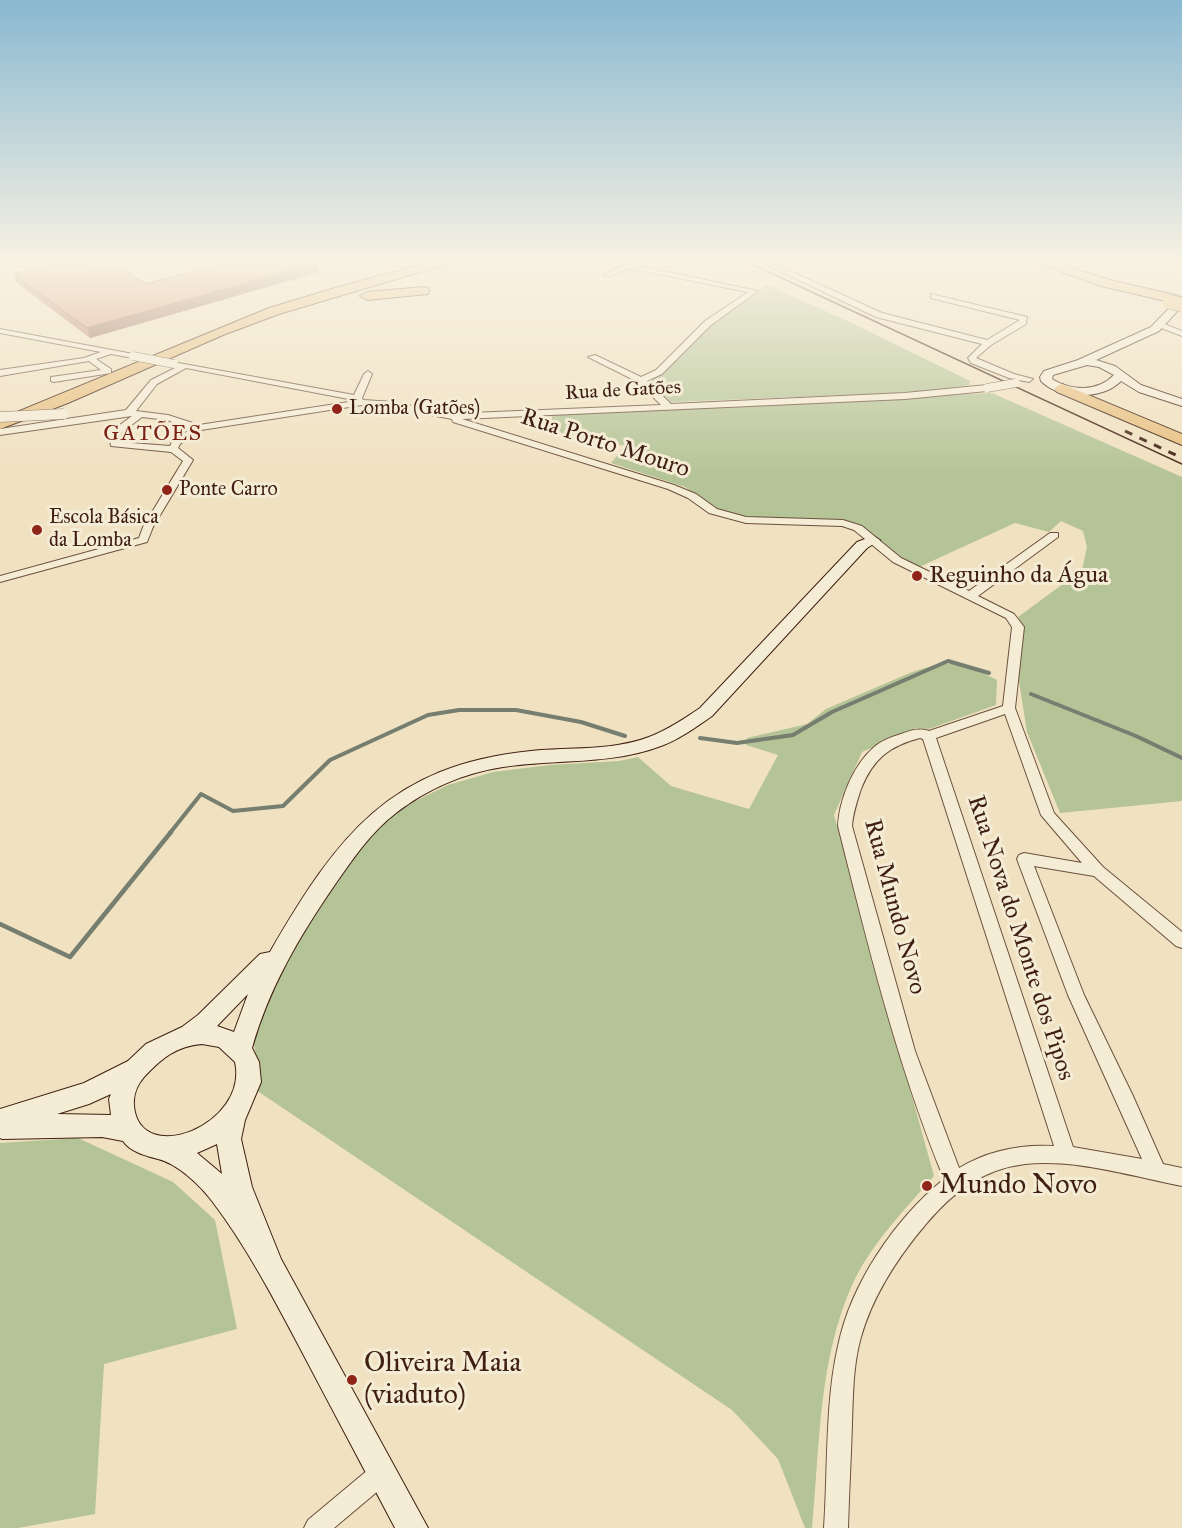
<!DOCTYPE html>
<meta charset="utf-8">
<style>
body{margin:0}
canvas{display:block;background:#f0e1c0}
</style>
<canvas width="1182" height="1528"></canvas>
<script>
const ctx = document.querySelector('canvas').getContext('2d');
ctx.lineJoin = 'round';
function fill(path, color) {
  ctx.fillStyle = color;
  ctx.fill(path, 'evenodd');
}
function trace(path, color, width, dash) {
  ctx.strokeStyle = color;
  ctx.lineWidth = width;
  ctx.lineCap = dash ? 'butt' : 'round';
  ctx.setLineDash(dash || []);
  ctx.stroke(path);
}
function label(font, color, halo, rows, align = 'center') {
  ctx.font = font + ' "IM FELL Great Primer",serif';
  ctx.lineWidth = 6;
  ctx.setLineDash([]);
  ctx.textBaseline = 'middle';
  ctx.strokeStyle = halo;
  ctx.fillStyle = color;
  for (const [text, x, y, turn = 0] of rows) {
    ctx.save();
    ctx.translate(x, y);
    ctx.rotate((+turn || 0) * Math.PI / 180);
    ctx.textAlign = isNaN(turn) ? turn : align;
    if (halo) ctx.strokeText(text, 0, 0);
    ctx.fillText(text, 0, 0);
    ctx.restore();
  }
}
fill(new Path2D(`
 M 767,285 L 848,321 L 970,381 L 969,385 L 924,392 L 671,402 L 647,381 L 688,349 L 711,324 Z
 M 992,393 L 1182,477 L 1182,801 L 1060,813 L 1027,732 L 1018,675 L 1024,628 L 1018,617 L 1082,570 L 1087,547 L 1083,531 L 1061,521 L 1049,532 L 1015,523 L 917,568 L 898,558 L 866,528 L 846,520 L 743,517 L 715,508 L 685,487 L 611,463 L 625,446 L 549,430 L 553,414 Z
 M 938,664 L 965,664 L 997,680 L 996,705 L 929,729 L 916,728 L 862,752 L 834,815 L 934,1176 C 906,1208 873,1242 854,1281 C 818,1358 820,1445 812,1528 L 805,1528 L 778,1459 L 732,1410 L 256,1090 L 259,1078 L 251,1024 L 271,980 L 359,845 L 405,806 L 448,785 L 493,772 L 550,765 L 619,761 L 638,757 L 671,786 L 749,809 L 778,755 L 746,745 L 747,738 L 807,724 L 826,709 L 912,672 Z
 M 78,1138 L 173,1182 L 215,1220 L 237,1329 L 104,1364 L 95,1514 L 18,1528 L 0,1528 L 0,1143 Z`), '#b5c496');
trace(new Path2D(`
 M 1031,694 L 1136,736 L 1182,758
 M 700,738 L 737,743 L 793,735 L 832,712 L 948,661 L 989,673
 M 170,833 L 201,794 L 233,811 L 283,806 L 330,760 L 428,715 L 459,710 L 516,710 L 581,722 L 625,736`), '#767e70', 4);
trace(new Path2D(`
 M 0,924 L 70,957 L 171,832`), '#767e70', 4.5);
const street = new Path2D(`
 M 631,261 L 638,261 L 634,265 L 758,291 L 711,325 L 662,374 L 647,381 L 671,404 L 905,393 L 987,385 L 991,388 L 987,391 L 905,399 L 462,419 L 674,485 L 696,494 L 717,509 L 746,517 L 843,520 L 862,526 L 901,558 L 969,591 L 1050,533 L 1058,533 L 1058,537 L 978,596 L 1014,614 L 1024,627 L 1015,708 L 1054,813 L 1103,867 L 1182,932 L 1182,948 L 1176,946 L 1094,876 L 1034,866 L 1084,995 L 1133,1096 L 1163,1164 L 1182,1168 L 1182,1186 C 1131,1176 1077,1159 1025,1164 C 983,1169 953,1192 926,1224 C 898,1257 873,1295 861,1337 C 853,1365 853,1395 852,1423 C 851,1458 849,1493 848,1528 L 824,1528 C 828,1470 825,1402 838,1346 C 851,1283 895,1219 944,1179 C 897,1065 868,945 838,826 C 839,801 853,766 872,749 C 880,741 891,737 901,734 C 911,730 919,728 929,731 L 1003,706 L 1012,627 L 1006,618 L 893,562 L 854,530 L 842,526 L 746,523 L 709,513 L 688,498 L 668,489 L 453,422 L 452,419 L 394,408 L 362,405 L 201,430 L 180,444 L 178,448 L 193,460 L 153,527 L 147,542 L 0,582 L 0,576 L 139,538 L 143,527 L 183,461 L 171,452 L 111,446 L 109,433 L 132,416 L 0,435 L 0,429 L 126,410 L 151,380 L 177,367 L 173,366 L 173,362 L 354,395 L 364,374 L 368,371 L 372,374 L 362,398 L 363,400 L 394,402 L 447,414 L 661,405 L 638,382 L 588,357 L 595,355 L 641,377 L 656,370 L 705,321 L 748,292 L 628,268 L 609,276 L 603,275 ZM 186,368 L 354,400 L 355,401 L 199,425 L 168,415 L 136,411 L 157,384 ZM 142,417 L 167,420 L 191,429 L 173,440 L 170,446 L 118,442 L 117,436 ZM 1005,714 L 1041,815 L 1082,863 L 1024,853 L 1019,855 L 1017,859 L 1068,995 L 1142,1159 L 1073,1147 L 936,738 ZM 920,738 L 923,739 L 1054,1146 C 1021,1144 987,1151 959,1168 L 915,1051 L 852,826 C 853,813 857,801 861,789 C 873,759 889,746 920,738 Z
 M 759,261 L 768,261 L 882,313 L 987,340 L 1020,320 L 931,298 L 931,294 L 1027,317 L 1026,324 L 991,345 L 976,358 L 1014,374 L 1033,379 L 1029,382 L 1009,378 L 971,363 L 968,358 L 982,344 L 876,317 Z
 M 1159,322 L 1182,331 L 1182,336 L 1156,326 L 1156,322 Z
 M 0,329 L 133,354 L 137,356 L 133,358 L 111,354 L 96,359 L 111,369 L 111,373 L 54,382 L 51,381 L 51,377 L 101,370 L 89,361 L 0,376 L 0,370 L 84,358 L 101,352 L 0,333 Z
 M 383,1461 L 391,1464 L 394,1472 L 391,1480 L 334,1528 L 304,1528 L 308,1520 L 375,1464 Z`);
const secondary = new Path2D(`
 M 1182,297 L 1182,306 L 1159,331 L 1096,360 L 1115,366 L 1141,385 L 1182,399 L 1182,406 L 1139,392 L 1121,381 C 1103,400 1059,400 1041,381 L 1040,377 L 1044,371 L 1078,360 L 1151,327 L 1179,298 ZM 1087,365 L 1099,367 L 1114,375 C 1098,392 1071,391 1052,379 L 1053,375 Z
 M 873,536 L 880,540 L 867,548 L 712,716 C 696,727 680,739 661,746 C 611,765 556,759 503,767 C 464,773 427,789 396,813 C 370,833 352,860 334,886 C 299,937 269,988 252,1048 L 259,1062 L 261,1082 L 245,1120 L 241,1139 L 252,1187 L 281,1259 L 428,1528 L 395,1528 C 364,1469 332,1409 301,1350 C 274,1299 247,1247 212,1201 C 200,1185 178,1164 158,1159 C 147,1156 130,1152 123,1141 L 102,1137 L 2,1139 L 0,1138 L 0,1109 L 84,1083 L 128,1061 L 146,1044 L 182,1027 L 198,1015 L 260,954 L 270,952 C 337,836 390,765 531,751 C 570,747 612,751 649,737 C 667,730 684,719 700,708 L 857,542 ZM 248,994 L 234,1032 L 217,1026 ZM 202,1044 L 219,1047 L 235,1062 C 249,1125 140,1168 134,1106 C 133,1096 137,1085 144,1077 C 161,1059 176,1046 202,1044 ZM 111,1094 L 109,1099 L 111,1115 L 57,1114 L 89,1104 ZM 217,1144 L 222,1174 L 197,1153 Z`);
const highway = new Path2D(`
 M 436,261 L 457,261 L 279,314 L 223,335 L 68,403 L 0,429 L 0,419 L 269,308 L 345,285 Z
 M 1031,261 L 1050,261 L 1110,280 L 1179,296 L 1181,299 L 1174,303 L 1101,286 Z
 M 423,287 L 428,288 L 429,291 L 428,294 L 367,300 L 360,296 L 367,292 Z
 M 1062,384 L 1182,434 L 1182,445 L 1057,392 L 1054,389 L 1057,386 Z`);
trace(street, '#6b503d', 2);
trace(secondary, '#3f1f11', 2);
trace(highway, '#3f1f11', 2);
fill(street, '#f5ecd6');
fill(secondary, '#f5ecd6');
fill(highway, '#e8c080');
trace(new Path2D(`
 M 745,261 L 1182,464`), '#3f1f11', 1.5);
trace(new Path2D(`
 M 1125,431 L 1182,458`), '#3f1f11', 3, [8, 8]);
const streetBridgeFar1 = new Path2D(`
 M 133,356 L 174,364
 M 987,388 L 1016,383`);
const streetBridge = new Path2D(`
 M 0,417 L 64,414`);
const highwayBridge = new Path2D(`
 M 1170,302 L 1182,305`);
trace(streetBridgeFar1, '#6b503d', 9, []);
trace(streetBridge, '#6b503d', 11, []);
trace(highwayBridge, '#3f1f11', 15, []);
trace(streetBridgeFar1, '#f5ecd6', 8);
trace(streetBridge, '#f5ecd6', 10);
trace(highwayBridge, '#e8c080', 14);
fill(new Path2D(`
 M 318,263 L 319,272 L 90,338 L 17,283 L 13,274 L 96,272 L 146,284 Z`), '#ba826a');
fill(new Path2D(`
 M 318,263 L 319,272 L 90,338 L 87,328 Z`), '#976a56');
const building = new Path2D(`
 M 66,261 L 80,261 L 96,272 L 117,266 L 146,284 L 231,261 L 314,261 L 318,263 L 87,328 L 13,274 Z`);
fill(building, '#d8977b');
trace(building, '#976a56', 1.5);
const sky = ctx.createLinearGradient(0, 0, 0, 475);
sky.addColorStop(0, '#89b8d1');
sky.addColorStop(0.55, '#f8f2e3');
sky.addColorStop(1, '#f8f2e300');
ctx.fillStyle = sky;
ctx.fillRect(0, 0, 1182, 475);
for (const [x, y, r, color] of [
 [337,409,6,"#8f2418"],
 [167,490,6,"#8f2418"],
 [37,530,6,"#8f2418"],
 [917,576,6,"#8f2418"],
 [927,1186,6,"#8f2418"],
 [352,1380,6,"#8f2418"]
]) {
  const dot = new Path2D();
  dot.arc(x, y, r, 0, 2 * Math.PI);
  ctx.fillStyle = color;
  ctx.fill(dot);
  trace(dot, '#f5ecd6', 2);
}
label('20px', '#3f1f11', '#f5ecd6', [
 ["Rua de Gatões",623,391,-3]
]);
label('20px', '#3f1f11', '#f5ecd6', [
 ["Lomba (Gatões)",349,409],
 ["Ponte Carro",179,490],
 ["Escola Básica",49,518],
 ["da Lomba",49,541]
], 'left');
ctx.letterSpacing = '1.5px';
label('22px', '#7a1f14', '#f5ecd6', [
 ["GATÕES",153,435]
]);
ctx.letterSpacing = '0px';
label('24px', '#3f1f11', '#f5ecd6', [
 ["Rua Porto Mouro",605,444,18],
 ["Rua Mundo Novo",894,907,75],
 ["Rua Nova do Monte dos Pipos",1020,938,72]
]);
label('24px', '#3f1f11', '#f5ecd6', [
 ["Reguinho da Água",929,576]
], 'left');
label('28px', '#3f1f11', '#f5ecd6', [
 ["Mundo Novo",939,1186],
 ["Oliveira Maia",364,1364],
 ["(viaduto)",364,1396]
], 'left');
</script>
